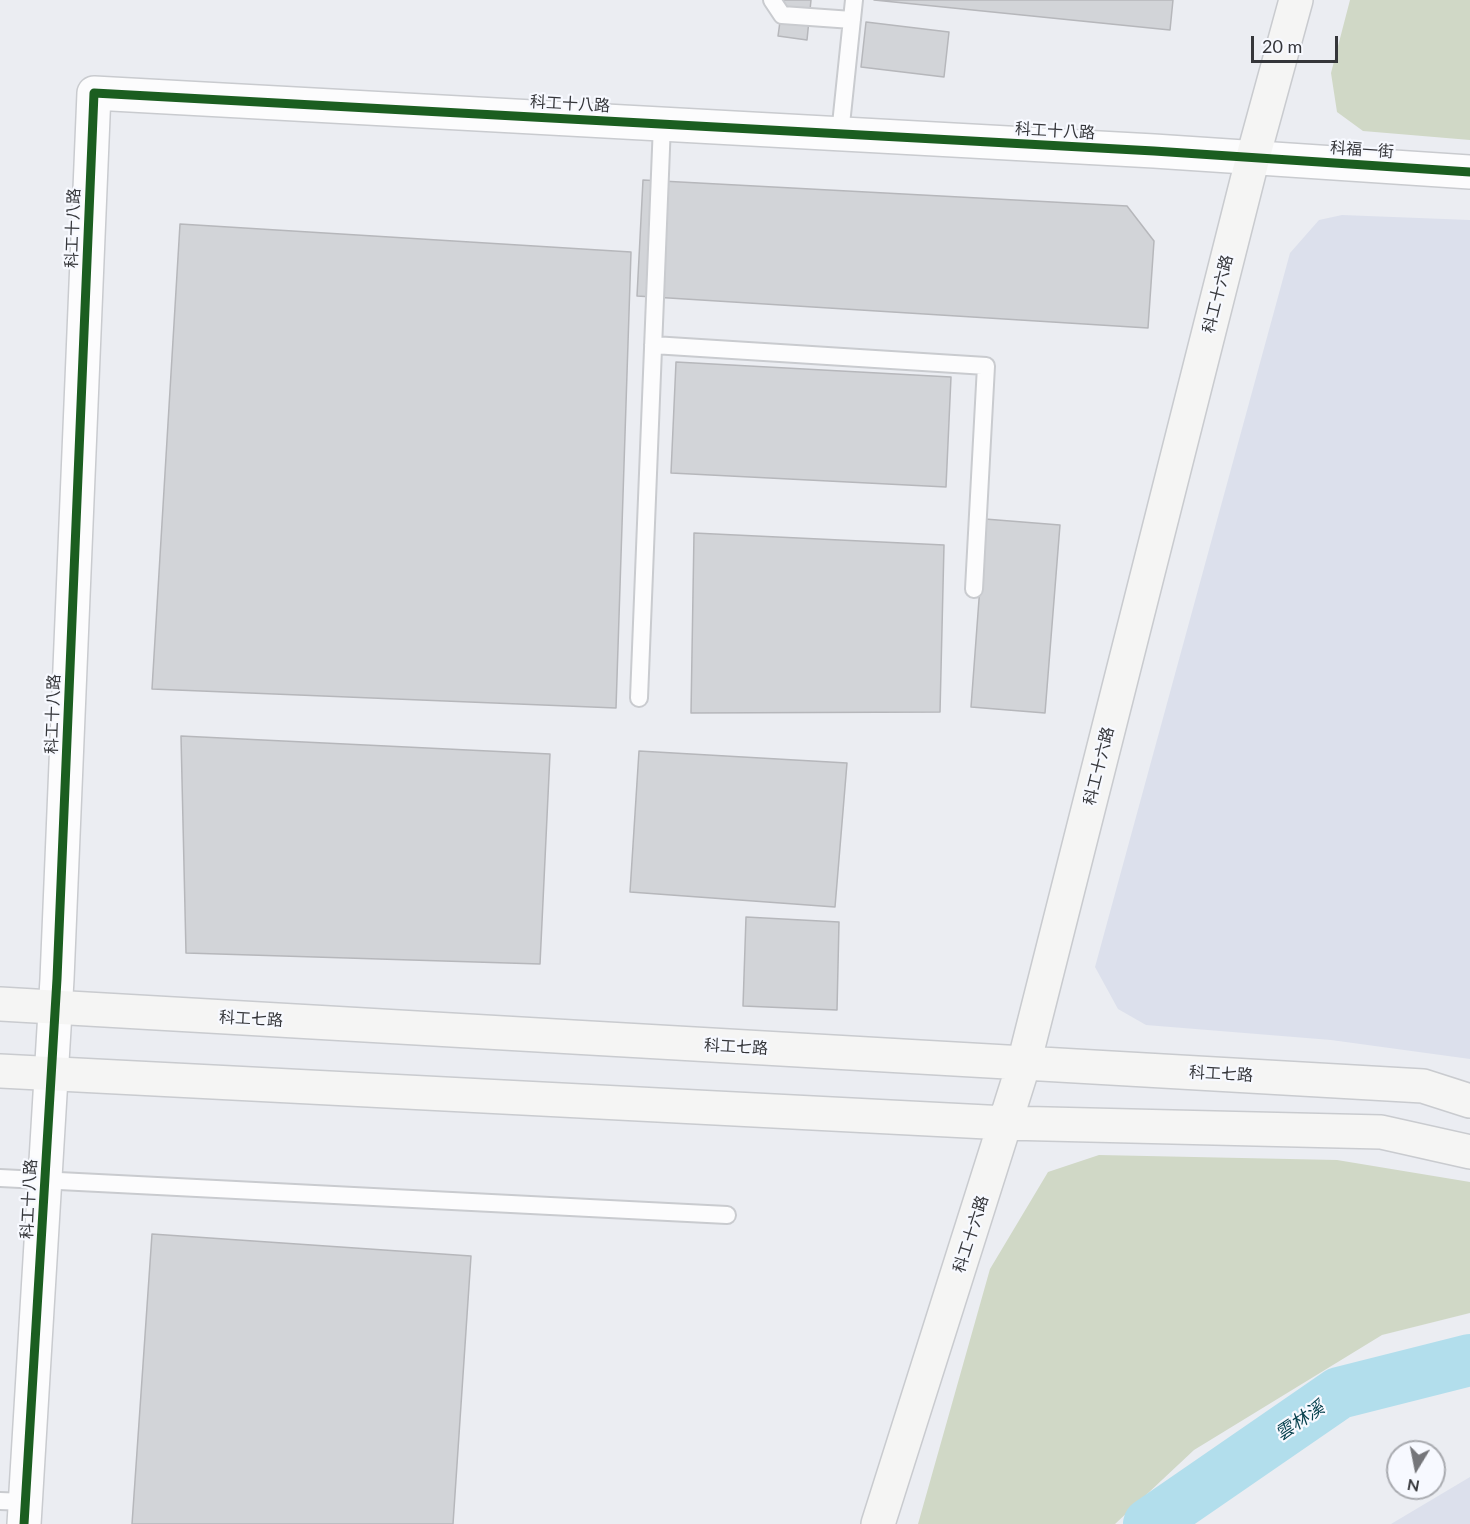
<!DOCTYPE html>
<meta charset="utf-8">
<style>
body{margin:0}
#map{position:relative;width:1470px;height:1524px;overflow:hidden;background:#ebedf2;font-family:Lato,sans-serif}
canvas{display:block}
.north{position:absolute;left:1386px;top:1440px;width:60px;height:60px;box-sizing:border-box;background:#f7f9ff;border:2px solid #a9abb0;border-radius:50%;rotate:190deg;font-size:16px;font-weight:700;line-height:24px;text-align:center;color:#35363a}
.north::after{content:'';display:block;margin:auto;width:21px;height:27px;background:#75767a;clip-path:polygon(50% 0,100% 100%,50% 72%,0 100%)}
.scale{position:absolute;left:1251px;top:36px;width:87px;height:27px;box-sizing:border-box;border:3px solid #35363a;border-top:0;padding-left:8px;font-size:18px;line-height:21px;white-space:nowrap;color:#35363a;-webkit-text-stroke:4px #f7f9ff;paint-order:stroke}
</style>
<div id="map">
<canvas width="1470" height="1524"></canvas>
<div class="north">N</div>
<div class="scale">20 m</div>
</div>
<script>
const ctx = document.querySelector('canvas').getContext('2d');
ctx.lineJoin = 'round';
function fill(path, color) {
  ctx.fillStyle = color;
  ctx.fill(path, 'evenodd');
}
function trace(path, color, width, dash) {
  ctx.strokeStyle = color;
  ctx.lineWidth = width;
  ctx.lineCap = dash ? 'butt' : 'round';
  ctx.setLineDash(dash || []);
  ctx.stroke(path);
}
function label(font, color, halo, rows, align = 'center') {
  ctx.font = font + ' Lato,"Noto Sans TC",sans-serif';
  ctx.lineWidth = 4.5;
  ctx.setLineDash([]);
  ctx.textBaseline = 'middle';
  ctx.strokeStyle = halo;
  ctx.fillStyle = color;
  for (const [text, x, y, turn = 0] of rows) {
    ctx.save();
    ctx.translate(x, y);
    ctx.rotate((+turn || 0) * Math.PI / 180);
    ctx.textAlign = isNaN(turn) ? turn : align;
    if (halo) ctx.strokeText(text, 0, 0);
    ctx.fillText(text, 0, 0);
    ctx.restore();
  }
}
fill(new Path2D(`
 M 1342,215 L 1470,220 L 1470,1059 L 1331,1040 L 1146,1025 L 1118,1009 L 1095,967 L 1290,253 L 1319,220 Z
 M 1470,1477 L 1470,1524 L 1391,1524 Z`), '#dce0ec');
fill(new Path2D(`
 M 1350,0 L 1470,0 L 1470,140 L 1363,131 L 1337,112 L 1331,73 Z
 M 1099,1155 L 1337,1160 L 1470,1182 L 1470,1313 L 1382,1335 L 1194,1450 L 1115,1524 L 918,1524 L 990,1269 L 1048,1172 Z`), '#d0d8c6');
trace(new Path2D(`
 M 1149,1524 L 1339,1393 L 1470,1360`), '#b2deec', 52);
const building = new Path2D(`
 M 783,0 L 811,0 L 807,40 L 778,36 Z
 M 874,0 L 1173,0 L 1170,30 Z
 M 866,22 L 949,32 L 944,77 L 861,67 Z
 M 643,180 L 1127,206 L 1154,241 L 1148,328 L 637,296 Z
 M 180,224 L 631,252 L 616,708 L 152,689 Z
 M 676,362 L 951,377 L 946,487 L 671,473 Z
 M 985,519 L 1060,525 L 1045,713 L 971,707 Z
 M 694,533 L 944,545 L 940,712 L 691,713 Z
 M 181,736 L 550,754 L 540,964 L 186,953 Z
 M 639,751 L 847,763 L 835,907 L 630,892 Z
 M 746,917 L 839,922 L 837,1010 L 743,1006 Z
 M 152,1234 L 471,1256 L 453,1524 L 132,1524 Z`);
fill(building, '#d2d4d8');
trace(building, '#b6b7bb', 1.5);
const lane = new Path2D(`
 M 772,0 L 782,15 L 852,20
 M 840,134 L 854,0
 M 653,345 L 986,366 L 974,589
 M 639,698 L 662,124
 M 0,1178 L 727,1215
 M 0,1501 L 26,1502`);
const street = new Path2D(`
 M 24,1524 L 57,979 L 94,93 L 1154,151 L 1470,172`);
const secondary = new Path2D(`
 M 0,1004 L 1423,1086 L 1470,1101
 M 0,1071 L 1006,1123 L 1381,1132 L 1470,1152
 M 878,1524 L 1024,1063 L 1253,157 L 1296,0`);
trace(lane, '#c9cbcf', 20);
trace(street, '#c9cbcf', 36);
trace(secondary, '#c9cbcf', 36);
trace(lane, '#fcfcfd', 16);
trace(street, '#fcfcfd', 33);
trace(secondary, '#f5f5f4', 33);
trace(new Path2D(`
 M 24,1524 L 57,979 L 94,93 L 1154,151 L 1470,172`), '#1b5e20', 9);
label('16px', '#35363a', '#f7f9ff', [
 ["科工十八路",570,104,3],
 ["科工十八路",1055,131,3],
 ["科福一街",1362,150,4],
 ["科工十八路",73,228,-88],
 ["科工十六路",1218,294,-76],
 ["科工十八路",53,714,-88],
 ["科工十六路",1099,766,-76],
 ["科工七路",251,1019,3],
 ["科工七路",736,1047,3],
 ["科工七路",1221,1074,3],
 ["科工十八路",29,1199,-87],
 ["科工十六路",971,1234,-72]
]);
label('italic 18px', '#09424f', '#f7f9ff', [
 ["雲林溪",1300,1421,-34]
]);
</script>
